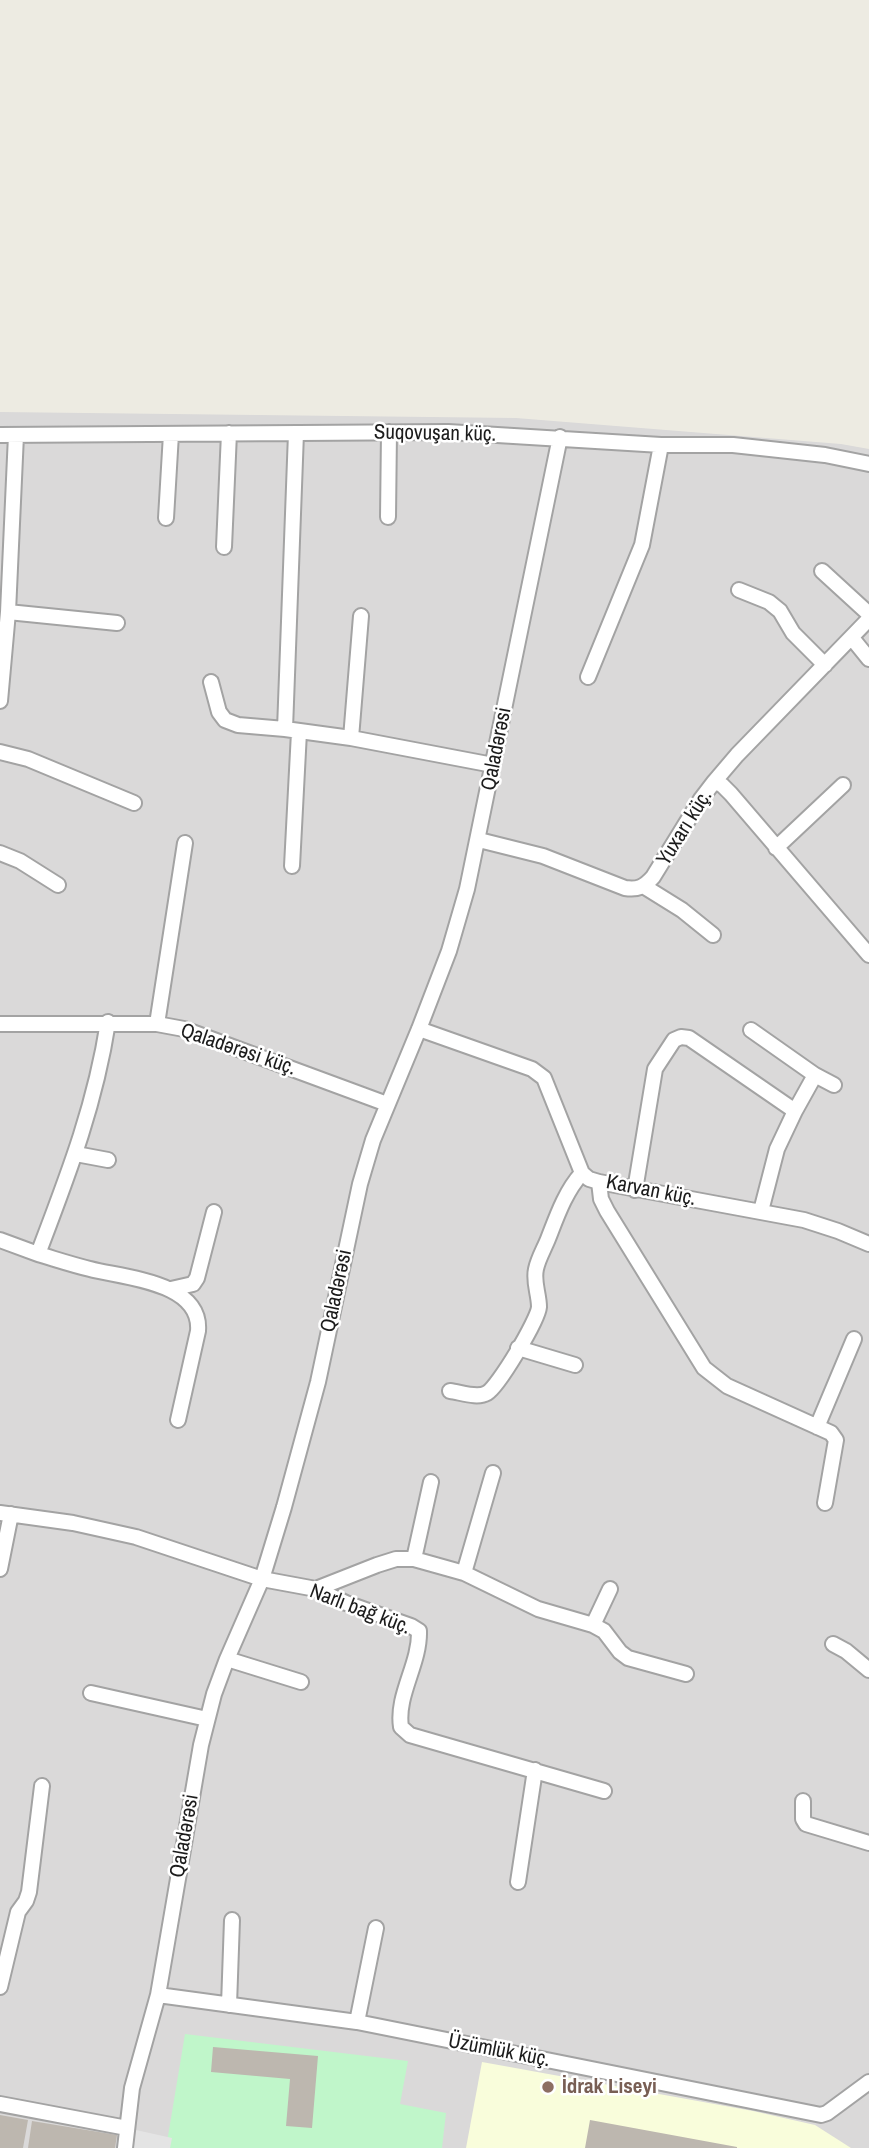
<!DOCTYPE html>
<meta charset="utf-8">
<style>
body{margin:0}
canvas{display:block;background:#edebe2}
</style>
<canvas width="869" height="2148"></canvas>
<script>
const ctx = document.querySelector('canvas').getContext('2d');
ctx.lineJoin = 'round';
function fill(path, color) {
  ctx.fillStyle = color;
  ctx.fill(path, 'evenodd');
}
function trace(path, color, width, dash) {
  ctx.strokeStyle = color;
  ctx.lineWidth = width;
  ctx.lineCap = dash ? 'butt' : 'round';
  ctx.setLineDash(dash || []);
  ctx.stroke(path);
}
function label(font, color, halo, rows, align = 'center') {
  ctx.font = font + ' "Archivo Narrow",sans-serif';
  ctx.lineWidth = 5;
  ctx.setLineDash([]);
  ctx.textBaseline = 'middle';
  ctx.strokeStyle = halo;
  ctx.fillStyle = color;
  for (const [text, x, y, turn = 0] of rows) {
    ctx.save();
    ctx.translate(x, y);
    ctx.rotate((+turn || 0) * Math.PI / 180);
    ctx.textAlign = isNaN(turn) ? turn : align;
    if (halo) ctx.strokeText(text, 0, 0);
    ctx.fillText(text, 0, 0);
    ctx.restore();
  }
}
fill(new Path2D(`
 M 0,412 L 516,418 L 841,444 L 869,449 L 869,2148 L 0,2148 Z`), '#dad9d9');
fill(new Path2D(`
 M 482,2062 L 753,2111 L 815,2125 L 851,2148 L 466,2148 Z`), '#f9fddb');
fill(new Path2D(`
 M 185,2034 L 408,2061 L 400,2104 L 446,2113 L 442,2148 L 166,2148 Z`), '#c0f6ca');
fill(new Path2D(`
 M 127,2128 L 172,2138 L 170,2148 L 125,2148 Z`), '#e4e4e4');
fill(new Path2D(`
 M 213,2047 L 318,2056 L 312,2128 L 286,2126 L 290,2079 L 211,2072 Z
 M 0,2115 L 28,2120 L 23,2148 L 0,2148 Z
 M 590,2120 L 737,2147 L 737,2148 L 585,2148 Z
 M 32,2121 L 117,2135 L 115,2148 L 28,2148 Z`), '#bdb7af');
const minor = new Path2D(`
 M 0,435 L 448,432 L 661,445 L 733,445 L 825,455 L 869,464
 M 388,517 L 389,432
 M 166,518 L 171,434
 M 224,547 L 229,433
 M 822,571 L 869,614
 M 739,590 L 769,602 L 780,611 L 793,633 L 825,665
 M 8,612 L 117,623
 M 852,638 L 869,659
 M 588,677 L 642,545 L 661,445
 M 211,682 L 219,712 L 225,720 L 238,725 L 285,729 L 351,738 L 493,765
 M 0,701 L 8,612 L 16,435
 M 285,729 L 296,433
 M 351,738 L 361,616
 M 0,752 L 28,759 L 134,803
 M 714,782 L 737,755 L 869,619
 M 479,840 L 543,856 L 625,888 C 638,890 644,887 653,877 L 701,799 L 714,782 L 722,785 L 731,794 L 869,955
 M 776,848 L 843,785
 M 0,853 L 20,861 L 58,885
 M 292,866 L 299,732
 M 645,887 L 682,910 L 713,935
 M 0,1024 L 157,1024 L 184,1029 L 387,1104
 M 157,1024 L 185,843
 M 419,1029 L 532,1069 L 544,1078 L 582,1173 L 589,1179 L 599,1182 L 804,1220 L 838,1231 L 869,1244
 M 751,1030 L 815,1075 L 834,1085
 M 76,1154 L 108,1160
 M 599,1182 L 601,1199 L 607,1211 L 704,1368 L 727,1386 L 831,1433 L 836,1440 L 825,1503
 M 635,1190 L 655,1069 L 674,1040 L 681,1037 L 689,1038 L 795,1111
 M 761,1211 L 777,1149 L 795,1111 L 815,1075
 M 0,1240 L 38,1254 C 68,1175 95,1106 108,1022
 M 38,1254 C 55,1259 73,1265 90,1269 C 124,1278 202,1282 198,1331 L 178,1420
 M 171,1289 L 193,1284 L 197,1278 L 214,1212
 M 518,1348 L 575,1365
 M 450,1391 C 460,1392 477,1399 487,1393 C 498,1387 538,1320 539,1307 C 539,1294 533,1282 536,1269 C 538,1259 544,1249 548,1239 C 557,1216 565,1192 582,1173
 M 817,1427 L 854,1339
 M 0,1513 L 73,1523 L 136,1537 L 262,1579 L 316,1589 L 346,1603 L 411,1626 L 419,1631 C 420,1664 396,1695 401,1727 L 410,1735 L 604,1791
 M 414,1559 L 431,1482
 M 0,1569 L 11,1514
 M 464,1573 L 493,1473
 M 316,1589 L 377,1565 L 396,1559 L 414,1559 L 464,1573 L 538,1609 L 593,1625 L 604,1631 L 620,1652 L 628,1658 L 686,1674
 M 593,1625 L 610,1589
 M 833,1644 L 846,1651 L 869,1670
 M 227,1659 L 301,1682
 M 91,1693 L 207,1719
 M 803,1801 L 803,1819 L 806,1824 L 869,1843
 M 518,1882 L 535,1770
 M 0,1987 L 18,1912 L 26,1901 L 29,1892 L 42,1786
 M 158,1995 L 357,2022 L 821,2115 L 827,2113 L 869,2082
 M 229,2005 L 232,1920
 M 357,2022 L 376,1928
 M 0,2104 L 127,2128
 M 125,2148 L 132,2088 L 158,1995 L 201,1745 L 214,1694 L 227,1659 L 262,1579 L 284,1507 L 318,1382 L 360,1184 L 373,1140 L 419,1029 L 449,951 L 467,889 L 560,437`);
trace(minor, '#a3a3a3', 18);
trace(minor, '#fff', 14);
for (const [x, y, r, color] of [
 [548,2087,7,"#8d6e63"]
]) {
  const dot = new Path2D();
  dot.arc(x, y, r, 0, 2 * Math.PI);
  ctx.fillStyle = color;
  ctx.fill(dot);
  trace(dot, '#fff', 2.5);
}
label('21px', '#1c1c1c', '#fff', [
 ["Suqovuşan küç.",435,434,1],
 ["Qaladərəsi",497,749,-79],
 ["Yuxarı küç.",685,828,-58],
 ["Qaladərəsi küç.",238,1050,19],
 ["Karvan küç.",651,1191,11],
 ["Qaladərəsi",337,1291,-78],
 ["Narlı bağ küç.",360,1610,21],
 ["Qaladərəsi",185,1836,-80],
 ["Üzümlük küç.",499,2051,11]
]);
label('bold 21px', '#785e54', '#fff', [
 ["İdrak Liseyi",562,2087]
], 'left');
</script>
